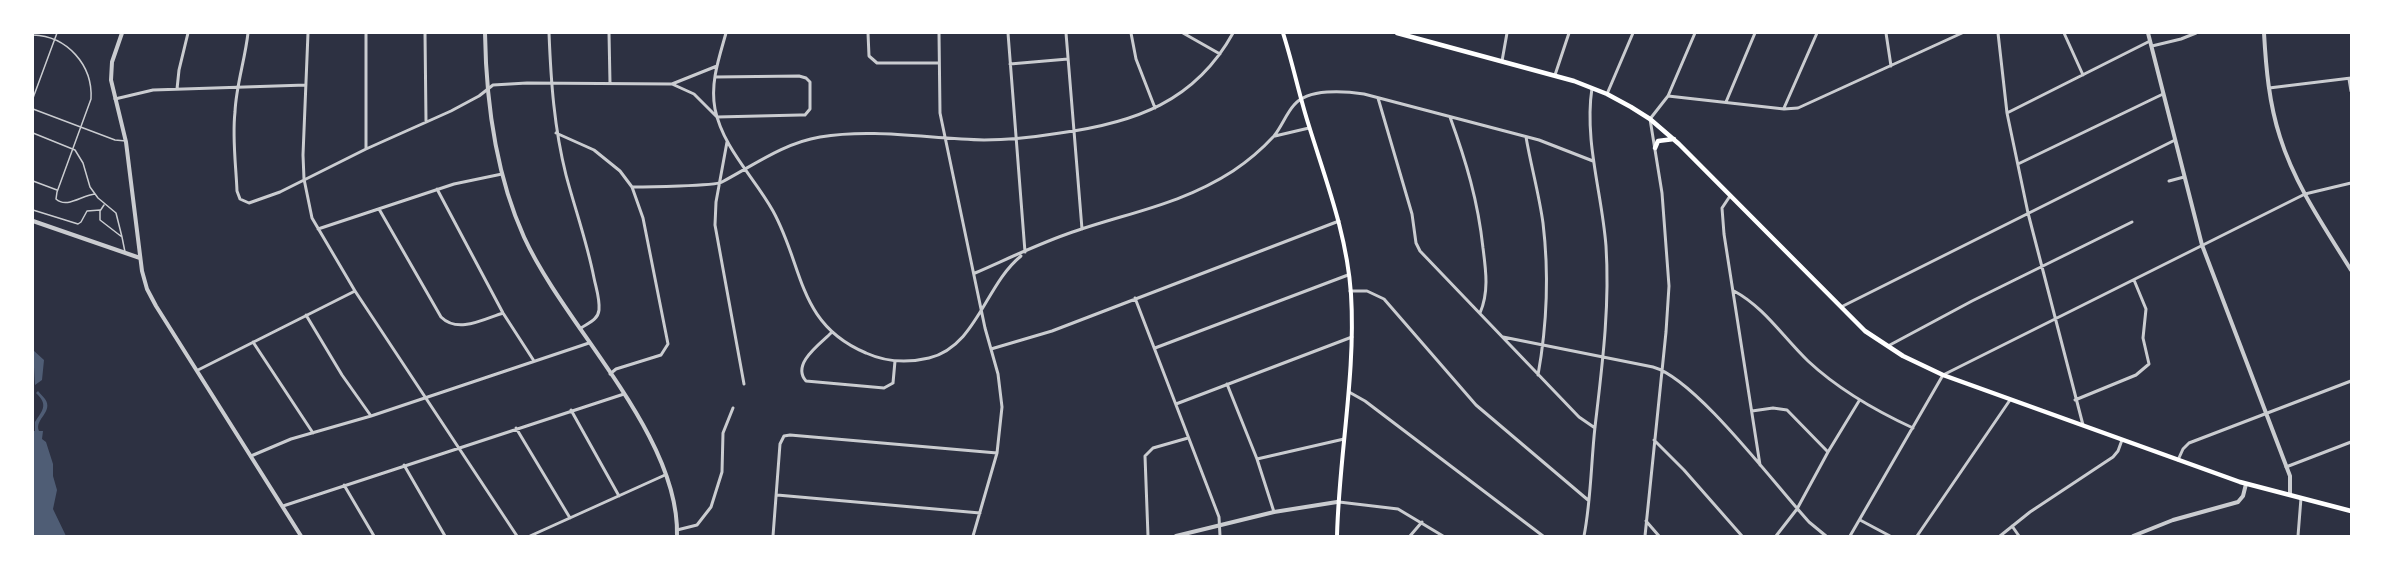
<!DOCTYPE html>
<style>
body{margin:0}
#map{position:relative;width:2384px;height:569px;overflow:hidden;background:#2d3142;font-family:Mulish,sans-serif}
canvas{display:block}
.frame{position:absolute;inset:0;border:34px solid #fff;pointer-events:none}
</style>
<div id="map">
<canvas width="2384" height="569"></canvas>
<div class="frame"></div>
</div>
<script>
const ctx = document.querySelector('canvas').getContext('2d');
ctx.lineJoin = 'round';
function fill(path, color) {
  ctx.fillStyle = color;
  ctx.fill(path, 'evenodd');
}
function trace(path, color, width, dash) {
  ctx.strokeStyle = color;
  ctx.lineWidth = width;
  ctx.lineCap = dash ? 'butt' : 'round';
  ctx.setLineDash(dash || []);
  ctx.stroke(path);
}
fill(new Path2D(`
 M 33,350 L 44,360 L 42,380 L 35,385 Z
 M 38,391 C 40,394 43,396 45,399 C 54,412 34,419 39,431 L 43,431 L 42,439 L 46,442 L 53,464 L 53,476 L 57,490 L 53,509 L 66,536 L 33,536 L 33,431 L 35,431 L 35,422 C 42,411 49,405 36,393 Z`), '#4f5d75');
trace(new Path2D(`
 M 33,35 C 67,36 93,65 91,99 L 57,192 L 56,199 C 67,209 82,195 95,194
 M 33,98 L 57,33
 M 33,109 L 115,140 L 126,141
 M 33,133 L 75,150 L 83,163 L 90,187 L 98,198 L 116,213 L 122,237
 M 33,181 L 57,190
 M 104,205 L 100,211 L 100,220 L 122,237 L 125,252
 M 33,210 L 78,224 L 81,222 L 87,211 L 100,210`), '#caccd0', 1.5);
trace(new Path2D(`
 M 248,33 C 245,60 236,86 235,112 C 232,138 236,165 237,191 L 240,199 L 249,203 L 280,192 L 366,149 L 451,111 L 479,96 L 493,85 L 527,83 L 672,84 L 694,94 L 717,117 L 800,115 L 805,115 L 810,109 L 810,82 L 806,78 L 799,76 L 715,77
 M 308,33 L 303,155 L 304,179 L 312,218 L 355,291 L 517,536
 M 366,33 L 366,148
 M 425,33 L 426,121
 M 549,33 C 551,82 554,127 566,175 C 575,209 587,242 594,278 C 596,288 600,299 599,310 C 598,320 588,323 581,328
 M 609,33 L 610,83
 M 726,33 C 719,58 710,83 715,109 C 723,148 754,177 773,211 C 804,267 797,324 866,353 C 886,362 908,363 929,358 C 977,346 985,285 1021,256
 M 868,33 L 869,56 L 877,63 L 938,63
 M 939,33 L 940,113 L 985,328 L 998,374 L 1002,407 L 997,453 L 973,536
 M 1008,33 L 1025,252
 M 1066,33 L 1082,229
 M 1131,33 L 1136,59 L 1155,108
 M 1183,33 L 1220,54
 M 1886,33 L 1891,66
 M 1998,33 L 2007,113 L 2028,213 L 2083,425
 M 2064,33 L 2083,75
 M 2152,46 L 2181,39 L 2196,33
 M 1502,61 L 1507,33
 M 1010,64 L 1068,59
 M 1555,75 L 1569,33
 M 2349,79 L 2351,91
 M 672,84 L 717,66
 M 2269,88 L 2351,78
 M 177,89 L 179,70 L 188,33
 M 1607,94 L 1633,33
 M 1668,96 L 1784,109 L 1798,108 L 1962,33
 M 1378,98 L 1412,214 L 1416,243 L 1420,251 L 1579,417 L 1595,428
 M 115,99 L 153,90 L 306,85
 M 1726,102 L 1755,33
 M 1784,108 L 1817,33
 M 2007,113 L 2150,41
 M 1450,117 C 1466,161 1478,201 1483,248 C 1486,271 1489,292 1480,313
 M 556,133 L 594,150 L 620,171 L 632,187 L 643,218 L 668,344 L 661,355 L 616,369 L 610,374
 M 1275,136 L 1309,128
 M 1526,137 C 1531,166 1539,194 1543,223 C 1549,273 1547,325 1538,375
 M 727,142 L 716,202 L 715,225 L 744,384
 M 2018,164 L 2163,94
 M 2169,181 L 2184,177
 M 632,187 C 645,187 715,186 722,182 C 754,165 784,143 820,137 C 874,128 930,139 984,140 C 1009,140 1035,137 1060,133 C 1134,123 1195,102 1233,33
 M 437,189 L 503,313 L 534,361
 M 1730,196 L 1722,208 L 1724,234 L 1760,465
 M 379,209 L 441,317 C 458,334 484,319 503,313
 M 318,229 L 454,184 L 502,174
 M 975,273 C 1005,260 1036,245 1067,234 C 1125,213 1179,206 1233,171 C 1248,161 1262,149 1274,136 C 1282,126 1286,114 1294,105 C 1308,88 1345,91 1364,94 L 1539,140 L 1593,161
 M 1350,291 L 1367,291 L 1384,299 L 1476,405 L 1588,500
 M 1734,291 C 1764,307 1783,337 1808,361 C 1839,390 1874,410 1913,428
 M 1135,298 L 1219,517 L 1220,536
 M 1841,307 L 2175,140
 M 306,315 L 342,375 L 371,416
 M 831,333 C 820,344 791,364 806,381 L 884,388 L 893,383 L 895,361
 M 1503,337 L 1653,367 C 1696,379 1775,485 1809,522 L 1826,536
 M 253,342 L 313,433
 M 1888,346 L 1972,301 L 2132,222
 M 1155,348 L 1348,275
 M 991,349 L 1052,331 L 1339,221
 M 198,370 L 355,291
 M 1227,384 L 1257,459 L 1274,512
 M 1349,392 L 1365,401 L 1543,536
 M 2075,400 L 2136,375 L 2149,364 L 2143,338 L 2146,309 L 2134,280
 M 1176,404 L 1352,337
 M 571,410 L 619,496
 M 1752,411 L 1773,408 L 1787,410 L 1828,452
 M 516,428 L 570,518
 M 1654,440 L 1684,470 L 1742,536
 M 251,456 L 291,439 L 371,416 L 589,343
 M 1257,459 L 1344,439
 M 2178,460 L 2183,449 L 2189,443 L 2351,381
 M 404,465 L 445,536
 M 2286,467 L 2351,442
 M 344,485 L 374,536
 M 777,495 L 980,513
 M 1339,502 L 1398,509 L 1443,536
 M 283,506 L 624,394
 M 1860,520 L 1890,536
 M 1646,521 L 1659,536
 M 2012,526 L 2019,536
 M 677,530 L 697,525 L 711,507 L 722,472 L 723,433 L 733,408
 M 530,536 L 665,475
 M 773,536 L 780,444 L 784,436 L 790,435 L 997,453
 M 1148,536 L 1145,456 L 1153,448 L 1188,438
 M 1410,536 L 1422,522
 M 1584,536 C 1591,501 1591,463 1595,427 C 1602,367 1610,307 1606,246 C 1602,193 1584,141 1592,88
 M 1645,536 L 1666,332 L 1669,286 L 1662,193 L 1650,119 L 1668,96 L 1695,33
 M 1776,536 L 1797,509 L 1828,452 L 1859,401
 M 1850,536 L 1943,375 L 2305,194 L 2351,183
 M 1917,536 L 2010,400
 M 2000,536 L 2030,512 L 2113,457 L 2118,451 L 2122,440
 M 2298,536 L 2301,498`), '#caccd0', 3);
trace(new Path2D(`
 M 122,33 L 112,62 L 111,80 L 126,142 L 142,271 L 147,289 L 156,306 L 301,536
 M 485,33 C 486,100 496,175 524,237 C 565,327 680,435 677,536
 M 2148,33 L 2202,245 L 2290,476 L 2290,495
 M 2264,33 C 2266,68 2269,103 2280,137 C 2295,185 2325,228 2351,270
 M 33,221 L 140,258
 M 1176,536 L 1274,512 L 1337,502
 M 2133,536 L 2173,520 L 2238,502 L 2243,496 L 2246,484`), '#caccd0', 4);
trace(new Path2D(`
 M 1283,33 C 1293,64 1299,95 1309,126 C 1326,181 1347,235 1351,294 C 1356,374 1339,455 1337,536`), '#fff', 4);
trace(new Path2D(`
 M 1397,33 L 1574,81 L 1607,94 L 1631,107 L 1650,119 L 1679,144 L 1865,331 L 1903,356 L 1943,375 L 2240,482 L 2351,511
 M 1655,148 L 1658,141 L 1674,139`), '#fff', 4.5);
</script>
